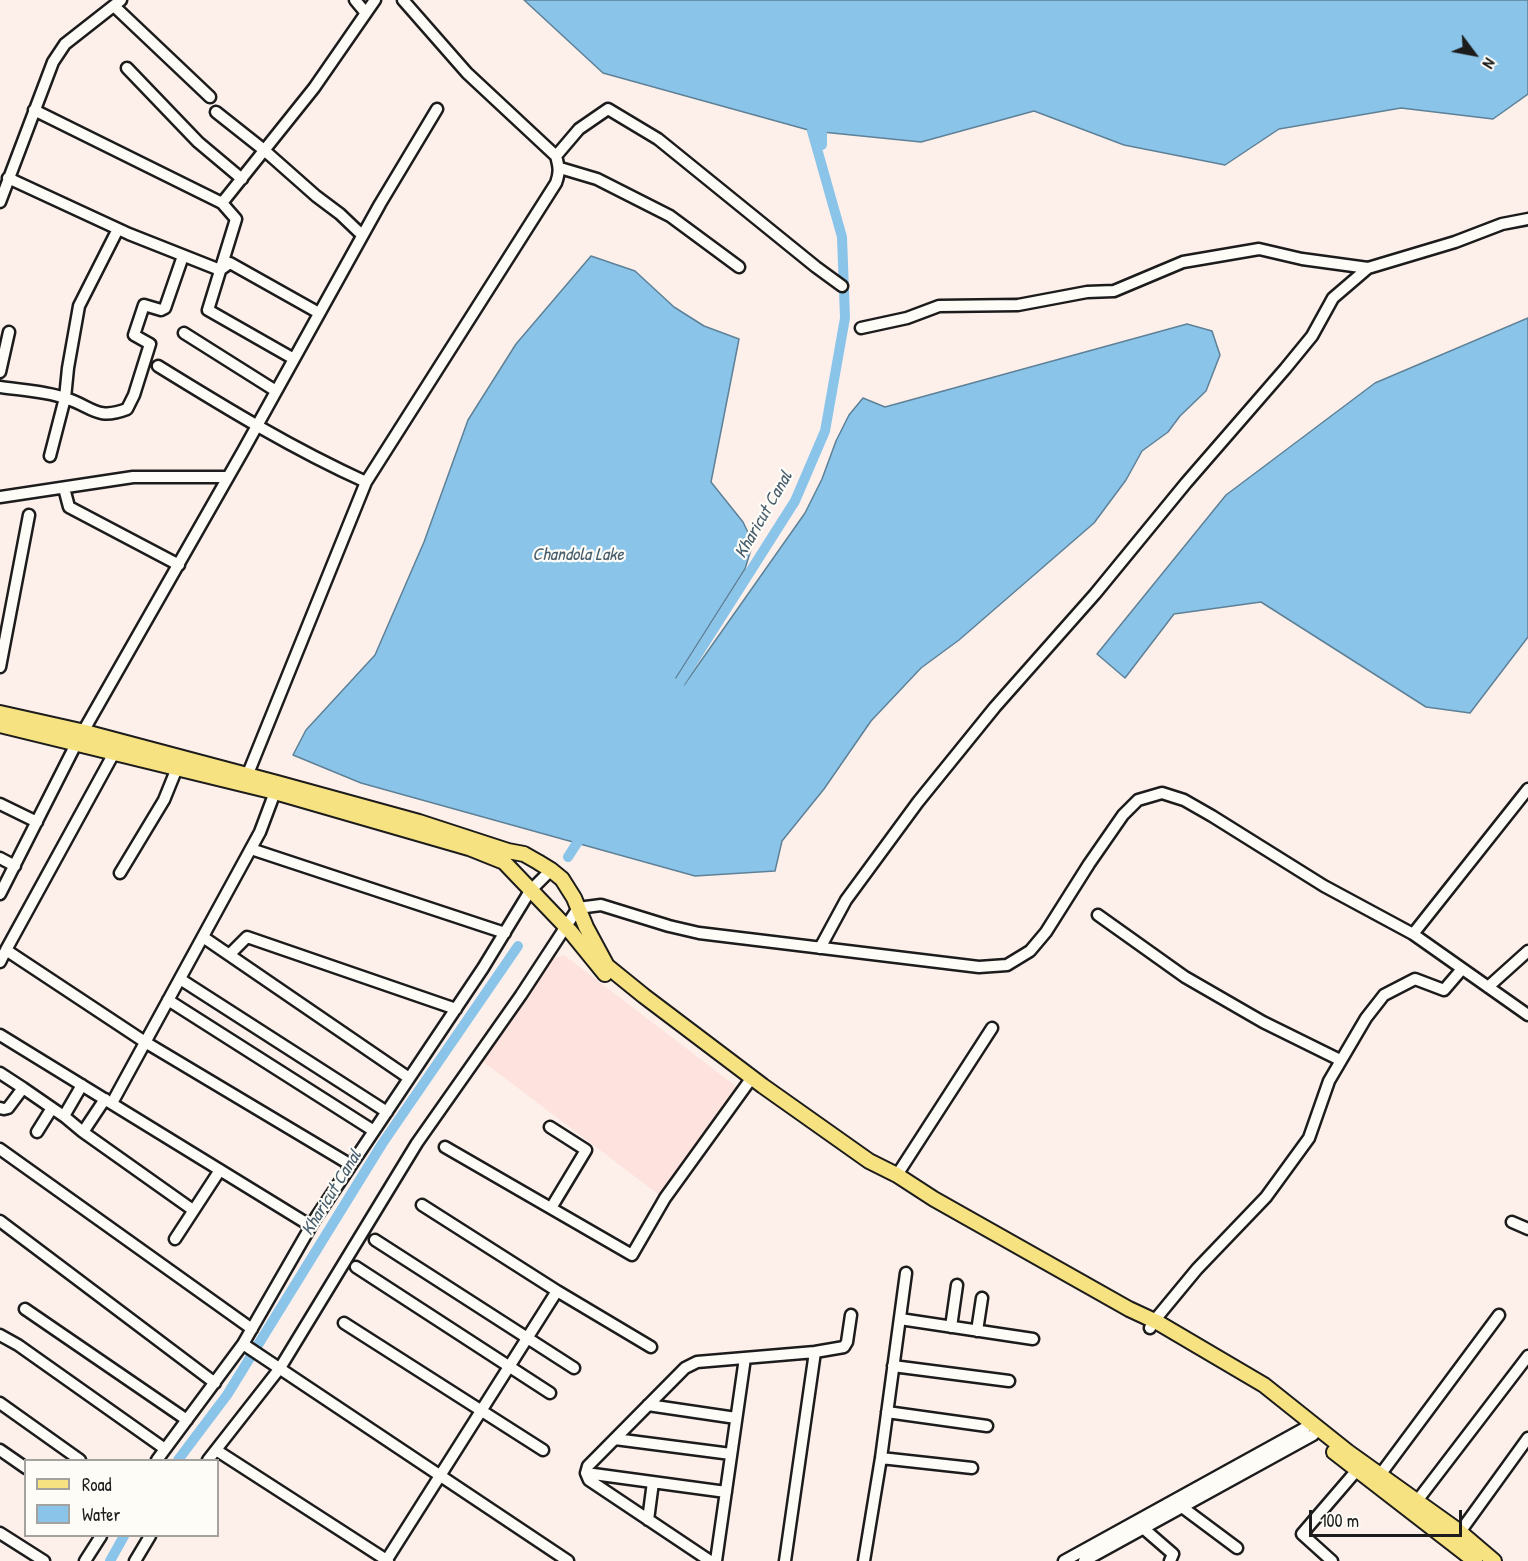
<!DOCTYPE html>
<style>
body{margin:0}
#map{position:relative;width:1528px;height:1561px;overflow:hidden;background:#fdf0eb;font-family:"Patrick Hand",sans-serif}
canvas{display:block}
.legend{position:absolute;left:24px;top:1459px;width:195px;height:78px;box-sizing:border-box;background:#fdfcf7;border:2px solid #a3a29f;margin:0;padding:8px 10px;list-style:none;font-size:18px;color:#1c1c1c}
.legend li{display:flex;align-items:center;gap:12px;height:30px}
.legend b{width:30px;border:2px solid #a3a29f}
.north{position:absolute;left:1444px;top:24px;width:60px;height:60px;-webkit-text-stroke:4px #fdfcf7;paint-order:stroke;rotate:122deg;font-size:16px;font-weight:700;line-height:24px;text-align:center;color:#1c1c1c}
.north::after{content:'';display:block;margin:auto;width:21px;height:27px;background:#1c1c1c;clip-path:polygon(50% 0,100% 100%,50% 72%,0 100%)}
.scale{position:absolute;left:1309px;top:1510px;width:153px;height:27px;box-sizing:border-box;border:3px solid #1c1c1c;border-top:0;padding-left:8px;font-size:18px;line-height:21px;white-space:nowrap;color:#1c1c1c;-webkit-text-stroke:4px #fdfcf7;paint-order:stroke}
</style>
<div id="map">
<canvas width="1528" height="1561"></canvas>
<ul class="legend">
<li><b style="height:8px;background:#f7e281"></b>Road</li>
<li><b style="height:16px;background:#8ac4e9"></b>Water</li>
</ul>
<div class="north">N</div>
<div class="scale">100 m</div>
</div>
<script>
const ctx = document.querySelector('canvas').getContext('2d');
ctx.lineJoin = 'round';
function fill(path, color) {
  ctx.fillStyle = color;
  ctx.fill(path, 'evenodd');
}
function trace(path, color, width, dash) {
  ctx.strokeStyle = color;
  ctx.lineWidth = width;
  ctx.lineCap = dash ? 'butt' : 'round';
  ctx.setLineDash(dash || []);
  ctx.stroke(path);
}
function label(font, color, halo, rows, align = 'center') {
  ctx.font = font + ' "Patrick Hand",sans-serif';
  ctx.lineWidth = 4.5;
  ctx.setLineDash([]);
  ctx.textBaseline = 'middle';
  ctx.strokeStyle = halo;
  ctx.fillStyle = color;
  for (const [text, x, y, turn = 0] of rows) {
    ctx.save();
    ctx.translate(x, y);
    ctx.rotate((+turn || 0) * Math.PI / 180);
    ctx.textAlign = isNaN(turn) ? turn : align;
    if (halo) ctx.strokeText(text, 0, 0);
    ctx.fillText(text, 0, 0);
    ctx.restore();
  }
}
fill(new Path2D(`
 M 564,955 L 742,1091 L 662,1197 L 482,1061 L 552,959 Z`), '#fde2dd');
const water = new Path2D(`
 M 524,0 L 1528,0 L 1528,94 L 1493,119 L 1401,108 L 1279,129 L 1225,165 L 1124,145 L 1034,111 L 921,142 L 812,131 L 603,73 Z
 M 591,256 L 635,271 L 674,307 L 704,326 L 739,339 L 711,482 L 743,522 L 753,543 L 745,569 L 676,678 L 684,685 L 805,513 L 822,479 L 836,441 L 849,415 L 863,398 L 885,407 L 1187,324 L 1212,331 L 1220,355 L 1206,391 L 1180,416 L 1168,432 L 1142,451 L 1126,480 L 1094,523 L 959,640 L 921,668 L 871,721 L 824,789 L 782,841 L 775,871 L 695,876 L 361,783 L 293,755 L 306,730 L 375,655 L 424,542 L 468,420 L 516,344 Z
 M 1528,318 L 1528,637 L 1470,713 L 1426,707 L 1261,602 L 1174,614 L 1125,678 L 1097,654 L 1226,495 L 1375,383 Z`);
fill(water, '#8ac4e9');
trace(water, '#5e8197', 1.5);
trace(new Path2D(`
 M 673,693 L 795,501 L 825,431 L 845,318 L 842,237 L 812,131 L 822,145 L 822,119
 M 568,857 L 584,832
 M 178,1460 L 227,1395 L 382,1144 L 518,946
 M 110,1561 L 124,1536`), '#8ac4e9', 10);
const minor = new Path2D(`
 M 355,0 L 365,12
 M 114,6 L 210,97
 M 127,68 L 198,142 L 242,179
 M 34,110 L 222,203 L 236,219 L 208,310 L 294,359
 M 216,112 L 264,150 L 316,196 L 340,214 L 362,235
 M 556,156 L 579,129 L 608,109 L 658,139 L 816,267 L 842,286
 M 560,168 L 597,179 L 670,216 L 739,267
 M 8,178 L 129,234 L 220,270 L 230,263 L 319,313
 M 0,202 L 53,62 L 65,44 L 121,0
 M 222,203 L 314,88 L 375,0
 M 1368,268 L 1455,242 L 1502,224 L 1528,219
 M 184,333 L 276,391
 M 158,366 C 226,408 293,449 366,482
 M 0,372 L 9,332
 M 0,387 C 21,390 45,391 65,398 C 92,406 96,421 127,409 L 134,395 L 150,344 L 134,335 L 144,305 L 161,310 L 165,308 L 183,256
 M 50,456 L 65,398 L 68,368 L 79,306 L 118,229
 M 64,488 L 69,507 L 179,565
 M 0,497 L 133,477 L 228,477
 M 0,667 L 29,515
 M 114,753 L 6,950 L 145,1042 L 351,1165
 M 245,781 L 366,482 L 556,183 C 560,172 559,167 556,156 L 467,73 L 403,0
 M 0,804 L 37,822
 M 251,849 L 505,933
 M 0,858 L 15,866
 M 120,873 L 164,800 L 177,768
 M 0,894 L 76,744 L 243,451 L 380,204 L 437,109
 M 1098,915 L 1185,977 L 1263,1022 L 1340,1060
 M 1413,934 L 1528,789
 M 203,937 L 409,1078
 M 820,948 L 846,900 L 918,802 L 995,707 L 1095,594 L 1186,483 L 1285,369 L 1312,336 L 1333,298 L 1368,268 L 1302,259 L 1259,249 L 1183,262 L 1114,291 L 1087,292 L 1018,305 L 939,306 L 907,318 L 861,328
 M 229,955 L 247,937 L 456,1009
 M 0,962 L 6,950
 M 180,979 L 387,1112
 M 1488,987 L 1528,951
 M 168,1000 L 374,1131
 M 0,1035 L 311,1226
 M 0,1073 L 23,1088
 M 112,1103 L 260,832 L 275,792
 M 0,1108 L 4,1109 L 8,1108 L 23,1088 L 65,1117 L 83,1132 L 105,1099
 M 64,1116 L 82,1085
 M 550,1127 L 586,1150 L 551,1208
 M 37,1132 L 52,1108
 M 83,1132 L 193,1210
 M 445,1147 L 632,1255 L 665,1198 L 748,1083
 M 0,1149 L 252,1329
 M 897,1175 L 992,1028
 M 422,1205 L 557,1291 L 651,1347
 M 0,1221 L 215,1383
 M 1512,1222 L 1528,1229
 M 175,1239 L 220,1170
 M 375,1240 L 574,1368
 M 356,1267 L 550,1393
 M 25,1309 L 187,1420
 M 900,1319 L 1033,1339
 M 344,1323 L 543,1450
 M 951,1327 L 957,1285
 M 1150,1328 L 1154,1321 L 1197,1269 L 1266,1197 L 1309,1138 L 1329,1081 L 1366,1018 L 1384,995 L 1415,979 L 1444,990 L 1462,969
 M 977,1331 L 982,1298
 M 0,1335 L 18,1345 L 165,1449
 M 243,1344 L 568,1561
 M 815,1352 L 844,1347 L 847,1342 L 851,1315
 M 893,1366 L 1009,1381
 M 0,1403 L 80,1460
 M 648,1405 L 736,1418
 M 887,1412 L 987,1426
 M 615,1439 L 731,1454
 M 0,1450 L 26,1468
 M 216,1450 L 388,1561
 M 881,1458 L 972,1468
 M 157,1460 L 243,1344 L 315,1219 L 483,968 L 530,891 L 551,870
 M 208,1460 L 280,1368 L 417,1143 L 521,995 L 578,908 L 601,905 L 669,926 L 699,933 L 979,967 L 1007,965 L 1030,951 L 1046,932 L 1089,864 L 1123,815 L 1138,800 L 1162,793 L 1184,800 L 1212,816 L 1324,886 L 1413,934 L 1528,1015
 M 586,1473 L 726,1492
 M 1380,1475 L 1499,1315
 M 1417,1501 L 1528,1356
 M 1182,1507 L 1237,1548
 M 648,1520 L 653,1482
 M 1143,1528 L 1173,1554 L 1170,1561
 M 1460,1532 L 1528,1438
 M 0,1533 L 44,1561
 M 85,1561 L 101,1536
 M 135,1561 L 150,1536
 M 386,1561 L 557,1291
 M 710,1561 L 589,1480 L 586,1473 L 588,1466 L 685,1368 L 697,1362 L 815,1352 L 785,1561
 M 716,1561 L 745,1358
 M 864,1561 L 881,1458 L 906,1273
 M 1064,1561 L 1305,1428 L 1311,1422
 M 1084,1561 L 1313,1435 L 1319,1429
 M 1332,1561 L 1302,1534 L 1357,1470`);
const major = new Path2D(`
 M 0,713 L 85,732 L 277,783 L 419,822 L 508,851 L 524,854 L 538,862 L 551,870 L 562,879 L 574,898 L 586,927 L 607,966 L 644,996 L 763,1086 L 869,1161 L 897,1175 L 934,1199 L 1129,1309 L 1157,1322 L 1264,1385 L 1348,1452 L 1460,1532 L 1494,1561
 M 0,725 L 275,792 L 469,848 L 504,862 L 570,931 L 605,974
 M 1334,1452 L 1475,1561`);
trace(minor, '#1c1c1c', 15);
trace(major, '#1c1c1c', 18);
trace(minor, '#fdfcf7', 10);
trace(major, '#f7e281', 14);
label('italic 18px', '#485f6e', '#fdfcf7', [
 ["Kharicut Canal",764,515,-60],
 ["Chandola Lake",578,555],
 ["Kharicut Canal",332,1193,-58]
]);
</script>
